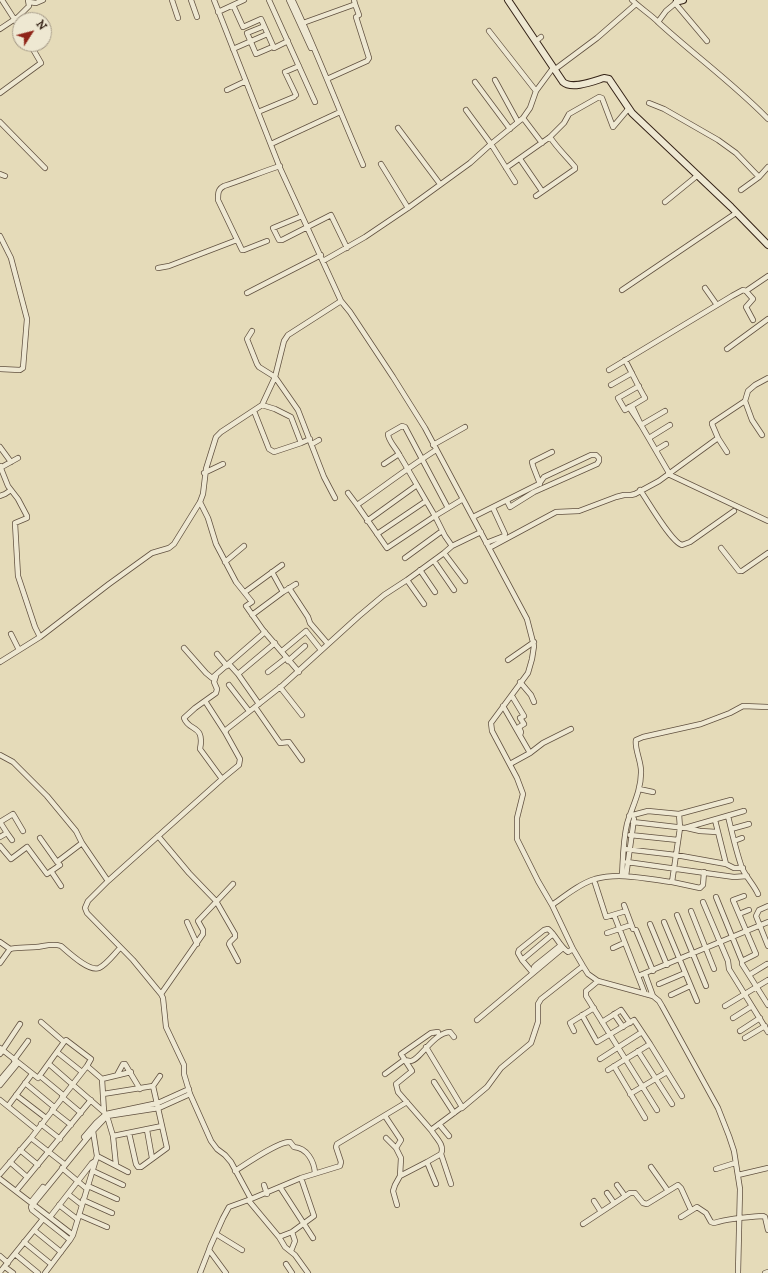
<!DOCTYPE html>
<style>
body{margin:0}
#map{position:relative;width:768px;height:1273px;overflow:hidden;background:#e5dbb9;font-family:"IM FELL DW Pica",serif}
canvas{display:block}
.north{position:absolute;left:12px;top:12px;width:40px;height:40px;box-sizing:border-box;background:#eee8d2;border:1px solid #a49987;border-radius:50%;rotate:54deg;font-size:11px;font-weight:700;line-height:16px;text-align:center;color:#352317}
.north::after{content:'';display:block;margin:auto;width:14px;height:18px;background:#8f2418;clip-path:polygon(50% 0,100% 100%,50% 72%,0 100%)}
</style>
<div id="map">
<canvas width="768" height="1273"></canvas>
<div class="north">N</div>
</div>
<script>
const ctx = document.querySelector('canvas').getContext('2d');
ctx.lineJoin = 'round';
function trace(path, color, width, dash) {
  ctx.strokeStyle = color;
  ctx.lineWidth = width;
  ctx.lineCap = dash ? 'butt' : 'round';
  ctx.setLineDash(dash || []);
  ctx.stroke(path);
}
const street = new Path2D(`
 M 2,0 L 20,28
 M 172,0 L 178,18
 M 191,0 L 197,17
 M 214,0 L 280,168 L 341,301 L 350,312 L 393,377 L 425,428 L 527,619 L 534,646 L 532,659 L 528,673 L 491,723 L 492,731 L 517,778 L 523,794 L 517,818 L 517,839 L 538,881 L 552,905 L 573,949 L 583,966 L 588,974 L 598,981 L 653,996 L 659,1001 L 662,1006 L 718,1108 L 729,1136 L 734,1151 L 740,1189 L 738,1273
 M 269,0 L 315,102
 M 289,0 L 311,48
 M 632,0 C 640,8 650,14 658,22 C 694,55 734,84 768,119
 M 293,1 C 318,54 339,111 363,165
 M 29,2 L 36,3 L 43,0
 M 675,3 L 707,41
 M 233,5 L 243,27 L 261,19 L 274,48 L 288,41
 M 218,12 L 244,0
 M 658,22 L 666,11 L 678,1
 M 303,23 L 353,5 L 355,4 L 354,0
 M 262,27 L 247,33 L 256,54 L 270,48
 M 0,29 L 18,17 L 29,6 L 28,0
 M 489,31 L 536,91
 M 536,41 L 541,37
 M 233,49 L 265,35
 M 554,70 L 597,38 L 636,4
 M 327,79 L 367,61 L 369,58 L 356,17 L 359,15 L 355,4
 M 495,80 L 518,122
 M 475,82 L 510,129
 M 227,90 L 246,81
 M 0,93 L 41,63 L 30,44
 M 296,95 L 285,72 L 299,66
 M 649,103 L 664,109 L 718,140 L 736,153 L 759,177
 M 466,110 L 491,144 L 515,182
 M 258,112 L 294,97
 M 523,118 L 542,143
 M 0,122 L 45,168
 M 398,128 L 440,184
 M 271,144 L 340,112
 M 520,159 L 542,191
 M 381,164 L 408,208
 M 506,168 L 550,137 L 564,123 L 569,114 L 599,97 L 602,98 L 613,127 L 629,108
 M 0,174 L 5,176
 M 741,190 L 759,177 L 768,167
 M 536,196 L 575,169 L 575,167 C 567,157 557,148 550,137
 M 665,202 L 698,175
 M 302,216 L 273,228 L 279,240 L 282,240 L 331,215 L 347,248
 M 0,236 L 11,258 L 27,319 L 23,368 L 20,370 L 0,369
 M 267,241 L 244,250 L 242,250 L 218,200 C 218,193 218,189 224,186 C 243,180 261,172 280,166
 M 323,261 L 365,237 L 408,208 L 470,163 L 491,144 L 523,118 L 530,108 L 536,91 L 553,68
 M 158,268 L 169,266 L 237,240
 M 705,288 L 717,305
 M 622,290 L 736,213
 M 247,293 L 321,255
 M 753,320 L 746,307 L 753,299 L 746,291 L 768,276
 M 252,331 L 247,339 L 257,364 L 259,367 L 275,377 L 298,410 L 324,477 L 335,498
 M 727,349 L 768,319
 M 625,360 C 632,373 638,386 645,398 L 625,410 L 618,398 L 639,386
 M 609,370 L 732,296 L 743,290 L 746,291
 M 611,385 L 632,373
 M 745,401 L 752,420 L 762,435
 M 262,405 L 275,409 L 291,417 L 301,443 L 310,439
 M 629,407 L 641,425 L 632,406
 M 254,411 L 269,449 L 274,452 L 301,443
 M 665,411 L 641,425 L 669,473
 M 649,438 L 670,425
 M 718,438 L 727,452
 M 312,444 L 319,440
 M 433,445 L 465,427
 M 0,447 L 11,462
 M 436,450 C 409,467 383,487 357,505 L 387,548 L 435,516 C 423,496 412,476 400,456 C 397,449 388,441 388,434 L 402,426 L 405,427 L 448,508
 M 656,450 L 666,444
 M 384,464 L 399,454
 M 0,466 L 8,486 L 18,499 L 27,516 L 27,518 L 15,523 L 18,576 L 35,627 L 40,637
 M 0,468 L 18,458
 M 204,473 L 223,464
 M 668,474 L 768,521
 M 540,484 L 533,466 L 532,462 L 552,452
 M 640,490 C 648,501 671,542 682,545 L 690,542 L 734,511
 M 348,493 L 357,505
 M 0,496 L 5,494 L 11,490
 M 200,502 L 208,518 L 216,544 L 236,582 L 252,602 L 246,606 L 263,630 L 299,672
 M 473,517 L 539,484 L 544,477 L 591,455 L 596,455 L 599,458 L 599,461 L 597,464 L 534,492 L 510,507 L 507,501
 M 367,521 L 417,485
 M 377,534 L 426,501
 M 486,543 L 504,536 L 505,534 L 493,508
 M 452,546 L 481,532
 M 489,548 L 556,512 L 579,511 L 616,497 L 624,495 L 631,495 L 635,494 L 659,481 L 718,438 L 712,424 L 712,423 L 745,401 L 748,391 L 755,385 L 768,378
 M 721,548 L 739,571 L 742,571 L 768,553
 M 444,553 L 465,581
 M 405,558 L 442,531
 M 434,561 L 454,590
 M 225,562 L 244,546
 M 420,570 L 435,592
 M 272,572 L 283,592
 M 407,580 L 424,604
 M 289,588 L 308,617 L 310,623 L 328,644
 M 245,592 L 282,565
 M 252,615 L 283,592 L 296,584
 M 11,634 L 19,650
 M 184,648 L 206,673 L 212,678 L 265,632
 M 282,651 L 306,631 L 321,650
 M 217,654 L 227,666
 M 508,660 L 534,642
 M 288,661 L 305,646
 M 0,662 L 40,637 L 109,584 L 152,553 L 169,548 L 174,544 L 200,502 L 203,494 L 206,469 L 216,437 L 221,432 L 262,405 L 275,377 L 284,341 L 288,335 L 341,301
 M 229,664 L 238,674 L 259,704
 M 268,672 L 286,658
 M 238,674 L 275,643
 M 216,676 L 214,682 L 217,689 L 216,693 L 195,708 L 184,718 C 189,732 205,724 200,749 L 222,779
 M 520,682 L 531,695 L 534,702
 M 229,685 L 249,711
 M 280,687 L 302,715
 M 512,696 L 524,716 L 520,718 L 524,724 L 519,727 L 521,732 L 520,735
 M 205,701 L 225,732
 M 503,706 L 530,753 L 510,764
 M 255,707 L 280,743 L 289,742 L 302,760
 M 530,753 L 543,743 L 571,729
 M 0,755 L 13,762 L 47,796 L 76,831 L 82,843 L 108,881
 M 639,789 L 653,792
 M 679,814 L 731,800
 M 728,816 C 732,833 736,851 742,868 C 746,877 754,885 758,894
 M 715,820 L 726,864
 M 633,822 L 685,828 L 744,811
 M 687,828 L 700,831 L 717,832
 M 731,829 L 749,824
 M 7,833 L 12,840
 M 630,835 L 678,840
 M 158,836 L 189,873 L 216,901 L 235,934 L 235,937 L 230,942 L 229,944 L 238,961
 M 0,837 L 7,833 L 0,822 L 13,814 L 23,831
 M 40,838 L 57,862 L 82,843
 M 734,841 L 742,838
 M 0,846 L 11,859 L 27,847 L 47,874 L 60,865 L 57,862
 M 624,849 L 676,855 L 726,864 L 734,868 L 743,868
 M 627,862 L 734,877 L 747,876
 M 51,871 L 61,886
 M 622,876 C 623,859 623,841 627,824 C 632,807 641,791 641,773 C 642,763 634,748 636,740 L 643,737 L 701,724 L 730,713 L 743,706 L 768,707
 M 626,876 L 634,819
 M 672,882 L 700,888 L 703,885 L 704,872
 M 595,883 L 606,917 L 626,911
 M 744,896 L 733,900 L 756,954 L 742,961 L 742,964 L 768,1005
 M 716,897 L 742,961
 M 703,902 L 728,961 L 729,969 L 768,1032
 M 552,905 C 565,896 579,884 595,879 C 620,872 647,879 672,882 L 680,828 L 679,814 L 648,811 L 629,816
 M 624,905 L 633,929
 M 768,906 L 759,910 L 756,916 L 768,946
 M 691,911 L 714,969
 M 739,914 L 749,910
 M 614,915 L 645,994
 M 677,915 L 706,986
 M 187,922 L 197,944
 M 664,922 L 697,1001
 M 650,924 L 667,965
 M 636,930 L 653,971
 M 607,933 L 631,925
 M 0,942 L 10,949 C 20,947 27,948 36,947 C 45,946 53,943 61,946 C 69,953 89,972 99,968 C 107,964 114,954 120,948
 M 613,948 L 624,943
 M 522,960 L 518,953 L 519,950 L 544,930 L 548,929 C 556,935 559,946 568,952 L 573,949
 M 0,963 L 10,949
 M 535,971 L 534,967 L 536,965 L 561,945
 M 533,973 L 522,960 L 553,934
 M 645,974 L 653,996
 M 749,975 L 767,964
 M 638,976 L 768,922
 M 598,981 L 586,991 L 586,996 L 657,1110
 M 659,984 L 685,973
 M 161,994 L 203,934 L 203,930 L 198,921 L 233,884
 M 671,995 L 690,986
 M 725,1006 L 768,980
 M 614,1014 L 623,1027
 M 582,1015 L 597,1042 L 634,1020 L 650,1044 L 608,1070
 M 733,1018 L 752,1006
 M 477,1020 L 563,948
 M 41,1022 L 64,1042 L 66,1040 L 91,1059 L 87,1066 L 102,1079 L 104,1112 L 107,1116 L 93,1131 L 31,1207 L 32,1210 L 70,1240 L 45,1273
 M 602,1022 L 621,1010 L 630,1023
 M 574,1031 L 570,1023 L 594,1008
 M 740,1031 L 760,1018
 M 745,1038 L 765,1026
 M 650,1044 L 682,1096
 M 426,1047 L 462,1107 L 431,1130 C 436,1138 445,1145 441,1154 L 427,1162 L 436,1184
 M 0,1048 L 38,1078 L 64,1042
 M 638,1051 L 672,1104
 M 57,1052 L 82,1072
 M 0,1054 L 20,1024
 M 600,1059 L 642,1032
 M 14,1060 L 28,1041
 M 49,1064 L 104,1112
 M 614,1066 L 645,1118
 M 385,1074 L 404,1060 C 407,1060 409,1061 411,1061 C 420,1060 433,1033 450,1032 L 454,1037
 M 117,1075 L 123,1064 L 125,1064 L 140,1089
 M 40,1076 L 63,1095
 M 102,1079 L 131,1072
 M 0,1080 L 16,1061
 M 434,1082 L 454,1113
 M 25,1083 L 54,1107
 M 0,1085 L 18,1063
 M 103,1094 L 153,1086 L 160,1076
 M 630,1094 L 667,1072
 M 16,1095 L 46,1118
 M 62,1097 L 81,1113
 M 0,1100 L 37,1130
 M 8,1106 L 32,1074
 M 462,1108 L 487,1087 L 501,1068 L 531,1043 L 538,1022 L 538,1004 L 541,999 L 583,966
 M 52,1110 L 71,1125
 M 385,1116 L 401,1140 L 396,1148
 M 41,1124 L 60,1139
 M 439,1124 L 449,1136
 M 147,1130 L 152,1158
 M 431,1130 L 398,1092 L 396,1084 L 412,1071 L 401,1054 L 431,1033 L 438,1032
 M 129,1133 L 136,1164 L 138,1167 L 141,1167 L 167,1148 L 153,1086
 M 113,1136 L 162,1126
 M 84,1137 L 96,1123 L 106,1114 L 158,1103 L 189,1089
 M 31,1138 L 63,1163
 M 386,1138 L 396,1148 L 401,1158 L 400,1176 L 395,1185 L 393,1191 L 397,1205
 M 20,1150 L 38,1165
 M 441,1154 L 451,1184
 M 97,1156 L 128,1172
 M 10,1162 L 27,1177
 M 116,1165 L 113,1136 L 107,1116 L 159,1108 L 190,1094
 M 651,1167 L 668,1191
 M 62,1168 L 87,1189
 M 716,1169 L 735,1163
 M 93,1171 L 123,1185
 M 235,1171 C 246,1164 279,1141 290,1142 L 294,1147 C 307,1148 314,1161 315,1173
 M 0,1174 L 31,1138 L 87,1066
 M 738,1175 L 768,1168
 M 400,1176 L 427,1162
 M 0,1179 L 73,1235
 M 264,1185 L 267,1194
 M 617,1185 L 625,1196
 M 88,1186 L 117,1199
 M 280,1187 L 313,1238
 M 16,1191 L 91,1100
 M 607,1193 L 614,1203
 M 68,1194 L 82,1205
 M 251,1199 L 301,1178 L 340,1166 L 341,1162 L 336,1147 L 337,1144 L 407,1102
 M 83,1200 L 112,1213
 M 249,1201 L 279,1237 L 292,1232 L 314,1216 L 301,1178
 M 594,1201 L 601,1212
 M 31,1202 L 43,1187
 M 59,1205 L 77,1219
 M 79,1215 L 107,1227
 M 50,1217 L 92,1163 L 95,1161
 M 681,1217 L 697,1207 L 706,1213 L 711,1222 L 714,1223 C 730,1218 746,1217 763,1216 L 765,1217 L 768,1230
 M 583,1224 L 630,1193 L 635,1193 L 643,1203 L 647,1204 L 678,1185 L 681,1188 L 691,1210
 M 34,1230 L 61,1252
 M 216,1234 L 242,1250
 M 279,1237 L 285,1247 L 295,1255 L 308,1273
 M 70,1240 L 73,1235 L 97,1156 L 93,1131
 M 24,1242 L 51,1264
 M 291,1251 L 295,1241 L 292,1232
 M 15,1254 L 38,1273
 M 0,1256 L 8,1263
 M 286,1264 L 292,1273
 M 5,1267 L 13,1273
 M 0,1272 L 43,1219
 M 200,1273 L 209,1250
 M 226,1273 L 209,1250 L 210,1247 L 223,1218 L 229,1207 L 251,1199 L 231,1162 L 225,1155 L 217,1149 L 211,1141 L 190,1094 L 184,1074 L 184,1065 L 166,1027 L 163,998 L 161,994 L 133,960 L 87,913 L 85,908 L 88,901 L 108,881 L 222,779 L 239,765 L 240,759 L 225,732 L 227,729 L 283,685 L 359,616 L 384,595 L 407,580 L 444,553 L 452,546 L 445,536 L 435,516 L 463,499
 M 765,1273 L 768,1272`);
const secondary = new Path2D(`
 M 508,0 L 563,82 C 572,90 594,81 604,78 L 609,79 L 632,113 L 731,207 L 768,245
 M 677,0 L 679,1 L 683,0`);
trace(street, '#615140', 6);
trace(secondary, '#352317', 8);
trace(street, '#eee8d2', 4.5);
trace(secondary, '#eee8d2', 6);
</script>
